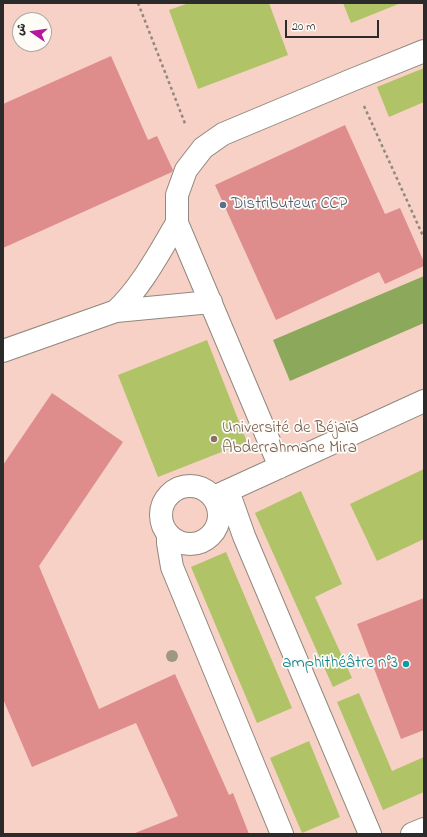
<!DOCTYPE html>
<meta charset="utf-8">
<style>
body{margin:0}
#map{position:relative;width:427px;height:837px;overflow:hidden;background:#f7e6d0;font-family:"Indie Flower","Playpen Sans Arabic",sans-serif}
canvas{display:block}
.frame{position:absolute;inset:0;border:4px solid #2b2b2b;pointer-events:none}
.north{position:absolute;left:12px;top:12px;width:40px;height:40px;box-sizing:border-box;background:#fdfcf7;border:1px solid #a9a8a5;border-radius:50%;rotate:283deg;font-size:11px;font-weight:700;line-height:16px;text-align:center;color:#2b2b2b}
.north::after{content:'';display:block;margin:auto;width:14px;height:18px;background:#b5179e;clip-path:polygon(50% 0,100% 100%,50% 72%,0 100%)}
.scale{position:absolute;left:285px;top:20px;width:94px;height:18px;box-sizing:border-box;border:2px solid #2b2b2b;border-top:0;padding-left:5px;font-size:12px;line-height:14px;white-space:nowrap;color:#2b2b2b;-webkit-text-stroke:3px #fdfcf7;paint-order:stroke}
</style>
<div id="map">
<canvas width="427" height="837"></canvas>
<div class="frame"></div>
<div class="north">ش</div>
<div class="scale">20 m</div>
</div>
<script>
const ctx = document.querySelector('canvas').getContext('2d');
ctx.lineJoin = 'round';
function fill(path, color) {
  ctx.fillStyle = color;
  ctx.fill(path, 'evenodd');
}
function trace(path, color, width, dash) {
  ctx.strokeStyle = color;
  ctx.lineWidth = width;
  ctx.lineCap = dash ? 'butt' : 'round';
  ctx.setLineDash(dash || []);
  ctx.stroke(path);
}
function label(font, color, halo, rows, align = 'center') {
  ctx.font = font + ' "Indie Flower",sans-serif';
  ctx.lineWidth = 3.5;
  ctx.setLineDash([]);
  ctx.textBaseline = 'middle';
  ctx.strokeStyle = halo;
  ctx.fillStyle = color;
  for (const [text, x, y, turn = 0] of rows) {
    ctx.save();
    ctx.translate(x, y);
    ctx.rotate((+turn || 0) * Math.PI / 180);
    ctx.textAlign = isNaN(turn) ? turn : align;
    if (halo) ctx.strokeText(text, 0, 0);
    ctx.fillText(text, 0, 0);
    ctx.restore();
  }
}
fill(new Path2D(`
 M 3,3 L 424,3 L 424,834 L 3,834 ZM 20,20 L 44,20 L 44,44 L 20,44 Z`), '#f7d1c6');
fill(new Path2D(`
 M 189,3 L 269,3 L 288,55 L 198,89 L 169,10 Z
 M 343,3 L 401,3 L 351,23 Z
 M 424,68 L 424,102 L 389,117 L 377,87 Z
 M 207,340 L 247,442 L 158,477 L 118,375 Z
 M 424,469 L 424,539 L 377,561 L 350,504 Z
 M 301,491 L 342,584 L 315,597 L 352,678 L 333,687 L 255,513 Z
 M 226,552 L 292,708 L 257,723 L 191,567 Z
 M 359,693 L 392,771 L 424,757 L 424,792 L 383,810 L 337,702 Z
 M 309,741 L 340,817 L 302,833 L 270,758 Z`), '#b0c366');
fill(new Path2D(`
 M 424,276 L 424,323 L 290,381 L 273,340 Z`), '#8ca95b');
fill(new Path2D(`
 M 111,56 L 148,140 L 157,136 L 173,170 L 172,172 L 3,248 L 3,104 Z
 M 345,125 L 385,214 L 400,208 L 424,262 L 424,266 L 385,284 L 379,272 L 276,320 L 215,185 Z
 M 52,393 L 123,442 L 39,566 L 99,709 L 175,674 L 229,795 L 233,793 L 249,834 L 136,834 L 135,833 L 178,816 L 136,723 L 32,767 L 3,699 L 3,465 Z
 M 424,598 L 424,730 L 401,739 L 357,624 Z`), '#df8d8c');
const minor = new Path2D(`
 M 116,311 L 211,302
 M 3,351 L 116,311 C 142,286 159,253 177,223
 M 280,467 L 177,223 L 177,195 L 186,170 L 203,148 L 223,134 L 352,80 L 424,51
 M161 515a29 29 0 1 1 58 0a29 29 0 1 1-58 0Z
 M 228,491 L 244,536 L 370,834
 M 214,497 L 424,401
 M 168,534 L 168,543 L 172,567 L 282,834
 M 412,834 L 424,829`);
trace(minor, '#91887e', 24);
trace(new Path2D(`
 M 138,3 L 186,126
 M 364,106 L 424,238`), '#91887e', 2.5, [3, 3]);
trace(minor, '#fff', 22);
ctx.fillStyle = '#9d987f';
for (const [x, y] of [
 [172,656]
]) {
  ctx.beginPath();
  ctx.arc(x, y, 6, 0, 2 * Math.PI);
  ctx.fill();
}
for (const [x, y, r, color] of [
 [223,205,4,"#5c6f8a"],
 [214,439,4,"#8d6e63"],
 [406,664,4,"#0f9aa8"]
]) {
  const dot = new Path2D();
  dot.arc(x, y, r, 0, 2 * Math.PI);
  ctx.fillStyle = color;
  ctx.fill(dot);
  trace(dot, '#fdfcf7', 1.5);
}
label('17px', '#4e5e75', '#fdfcf7', [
 ["Distributeur CCP",231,205]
], 'left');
label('17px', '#785e54', '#fdfcf7', [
 ["Université de Béjaïa",222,429],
 ["Abderrahmane Mira",222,449]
], 'left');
label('17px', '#0d838f', '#fdfcf7', [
 ["amphithéâtre n°3",398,664]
], 'right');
</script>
